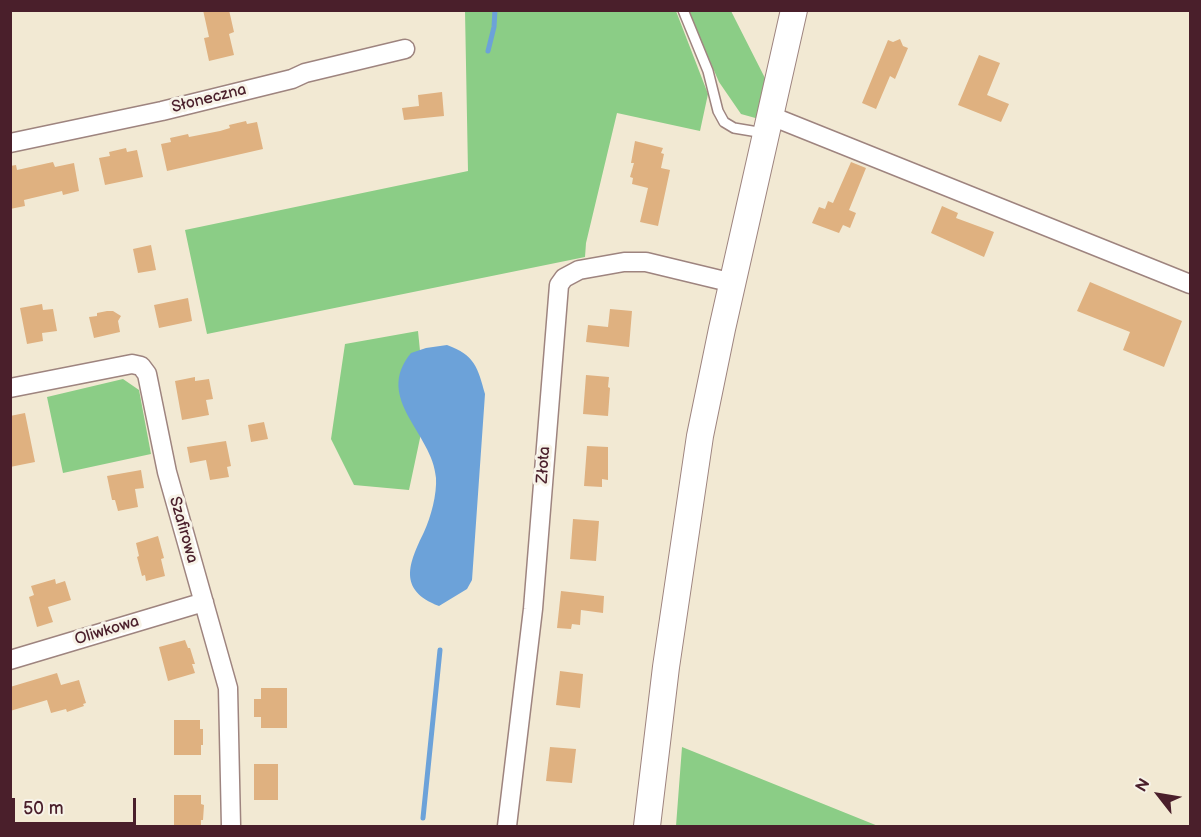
<!DOCTYPE html>
<meta charset="utf-8">
<style>
body{margin:0}
#map{position:relative;width:1201px;height:837px;overflow:hidden;background:#f2e9d3;font-family:"Balsamiq Sans",sans-serif}
canvas{display:block}
.frame{position:absolute;inset:0;border:12px solid #4a1f2b;pointer-events:none}
.north{position:absolute;left:1129px;top:765px;width:60px;height:60px;-webkit-text-stroke:4px #f7f3e8;paint-order:stroke;rotate:301deg;font-size:16px;font-weight:700;line-height:24px;text-align:center;color:#4a1f2b}
.north::after{content:'';display:block;margin:auto;width:21px;height:27px;background:#4a1f2b;clip-path:polygon(50% 0,100% 100%,50% 72%,0 100%)}
.scale{position:absolute;left:12px;top:798px;width:124px;height:27px;box-sizing:border-box;border:3px solid #4a1f2b;border-top:0;padding-left:8px;font-size:18px;line-height:21px;white-space:nowrap;color:#4a1f2b;-webkit-text-stroke:4px #f7f3e8;paint-order:stroke}
</style>
<div id="map">
<canvas width="1201" height="837"></canvas>
<div class="frame"></div>
<div class="north">N</div>
<div class="scale">50 m</div>
</div>
<script>
const ctx = document.querySelector('canvas').getContext('2d');
ctx.lineJoin = 'round';
function fill(path, color) {
  ctx.fillStyle = color;
  ctx.fill(path, 'evenodd');
}
function trace(path, color, width, dash) {
  ctx.strokeStyle = color;
  ctx.lineWidth = width;
  ctx.lineCap = dash ? 'butt' : 'round';
  ctx.setLineDash(dash || []);
  ctx.stroke(path);
}
function label(font, color, halo, rows, align = 'center') {
  ctx.font = font + ' "Balsamiq Sans",sans-serif';
  ctx.lineWidth = 6;
  ctx.setLineDash([]);
  ctx.textBaseline = 'middle';
  ctx.strokeStyle = halo;
  ctx.fillStyle = color;
  for (const [text, x, y, turn = 0] of rows) {
    ctx.save();
    ctx.translate(x, y);
    ctx.rotate((+turn || 0) * Math.PI / 180);
    ctx.textAlign = isNaN(turn) ? turn : align;
    if (halo) ctx.strokeText(text, 0, 0);
    ctx.fillText(text, 0, 0);
    ctx.restore();
  }
}
fill(new Path2D(`
 M 465,11 L 676,11 L 708,94 L 700,131 L 617,113 L 586,243 L 585,257 L 207,334 L 185,230 L 468,171 Z
 M 688,11 L 731,11 L 768,84 L 759,119 L 741,114 L 719,82 Z
 M 418,331 L 426,410 L 409,490 L 354,485 L 331,439 L 345,344 Z
 M 123,379 L 139,390 L 151,454 L 63,473 L 47,397 Z
 M 682,747 L 878,826 L 676,826 Z`), '#8bcd86');
fill(new Path2D(`
 M 447,345 C 475,355 478,368 485,394 L 472,580 L 467,589 L 439,606 C 397,590 409,563 424,532 C 431,517 437,494 436,478 C 433,433 373,399 411,353 L 426,348 Z`), '#6ca2d9');
trace(new Path2D(`
 M 488,51 L 494,27 L 495,10
 M 423,818 L 440,650`), '#6ca2d9', 5);
fill(new Path2D(`
 M 203,10 L 229,10 L 234,32 L 229,34 L 234,55 L 209,61 L 204,38 L 209,37 Z
 M 900,39 L 903,46 L 908,48 L 895,79 L 890,76 L 876,109 L 862,103 L 888,40 L 893,42 Z
 M 979,55 L 1000,63 L 987,95 L 1009,104 L 1001,122 L 958,105 Z
 M 442,92 L 444,116 L 404,120 L 402,108 L 419,106 L 418,95 Z
 M 246,121 L 247,124 L 257,122 L 263,149 L 167,171 L 161,144 L 171,142 L 170,138 L 188,134 L 189,137 L 220,131 L 230,128 L 229,125 Z
 M 635,141 L 663,148 L 661,153 L 664,154 L 661,168 L 670,170 L 658,226 L 640,222 L 648,188 L 632,184 L 633,178 L 630,177 L 634,163 L 631,163 Z
 M 126,148 L 127,152 L 137,150 L 143,177 L 105,185 L 99,158 L 110,156 L 109,152 Z
 M 53,162 L 55,167 L 74,163 L 79,191 L 63,195 L 62,191 L 24,200 L 25,206 L 10,209 L 10,166 L 16,165 L 17,170 Z
 M 851,162 L 866,168 L 849,210 L 856,213 L 850,228 L 843,225 L 839,233 L 812,223 L 819,207 L 825,209 L 828,201 L 833,203 Z
 M 942,206 L 958,213 L 956,218 L 994,232 L 984,257 L 931,233 Z
 M 151,245 L 156,270 L 138,273 L 133,249 Z
 M 1090,282 L 1182,321 L 1164,367 L 1123,350 L 1130,332 L 1077,311 Z
 M 188,298 L 192,321 L 159,328 L 154,305 Z
 M 42,304 L 43,310 L 53,309 L 57,331 L 42,333 L 43,341 L 27,344 L 20,308 Z
 M 610,309 L 632,311 L 629,347 L 586,342 L 588,325 L 608,327 Z
 M 107,311 L 113,311 L 121,316 L 118,321 L 120,332 L 94,338 L 89,317 L 97,316 L 97,313 Z
 M 586,375 L 609,377 L 608,387 L 610,388 L 608,416 L 583,414 Z
 M 195,377 L 195,381 L 209,379 L 213,399 L 206,400 L 209,415 L 182,420 L 175,381 Z
 M 25,413 L 35,462 L 10,467 L 10,416 Z
 M 264,422 L 268,439 L 251,442 L 248,425 Z
 M 226,441 L 231,466 L 227,467 L 229,477 L 210,480 L 206,460 L 190,463 L 187,447 Z
 M 587,446 L 608,447 L 608,480 L 602,479 L 602,487 L 584,486 Z
 M 141,470 L 144,488 L 135,489 L 138,507 L 118,511 L 115,500 L 112,500 L 107,476 Z
 M 573,519 L 599,521 L 596,561 L 570,559 Z
 M 158,536 L 164,558 L 161,559 L 165,576 L 146,581 L 145,575 L 142,576 L 137,557 L 139,556 L 136,543 Z
 M 55,579 L 56,584 L 65,581 L 71,600 L 48,607 L 53,622 L 37,627 L 29,597 L 34,595 L 31,586 Z
 M 561,591 L 604,596 L 603,613 L 581,610 L 580,625 L 572,624 L 571,629 L 557,628 Z
 M 185,640 L 188,648 L 190,648 L 195,664 L 192,664 L 195,673 L 168,681 L 159,647 Z
 M 560,671 L 583,674 L 580,708 L 556,705 Z
 M 57,673 L 61,685 L 79,680 L 86,703 L 83,704 L 84,706 L 67,712 L 66,709 L 51,713 L 47,700 L 10,711 L 10,687 Z
 M 261,688 L 287,688 L 287,728 L 261,728 L 261,717 L 254,717 L 254,699 L 261,699 Z
 M 174,720 L 200,720 L 200,729 L 203,729 L 203,745 L 201,745 L 201,755 L 174,755 Z
 M 550,747 L 576,749 L 572,783 L 546,781 Z
 M 254,764 L 278,764 L 278,800 L 254,800 Z
 M 174,795 L 201,795 L 201,804 L 204,805 L 203,820 L 201,820 L 201,826 L 174,826 Z`), '#dfb180');
const lane = new Path2D(`
 M 683,10 L 708,71 L 718,111 L 724,122 L 734,128 L 764,133`);
const street = new Path2D(`
 M 771,116 L 1190,284
 M 10,143 L 162,111 L 292,79 L 305,73 L 405,49
 M 10,388 L 132,364 L 141,366 L 147,374 L 167,472 L 228,688 L 231,826
 M 10,660 L 204,602
 M 507,826 L 533,609 L 559,285 L 564,278 L 579,270 L 624,262 L 646,262 L 733,283`);
const secondary = new Path2D(`
 M 647,826 L 666,667 L 700,436 L 722,329 L 794,10`);
trace(lane, '#9e847f', 12);
trace(street, '#9e847f', 21);
trace(secondary, '#9e847f', 28);
trace(lane, '#fff', 9);
trace(street, '#fff', 18);
trace(secondary, '#fff', 26);
label('16px', '#4a1f2b', '#f7f3e8', [
 ["Słoneczna",209,99,-14],
 ["Złota",544,465,-86],
 ["Szafirowa",183,530,74],
 ["Oliwkowa",107,631,-17]
]);
</script>
